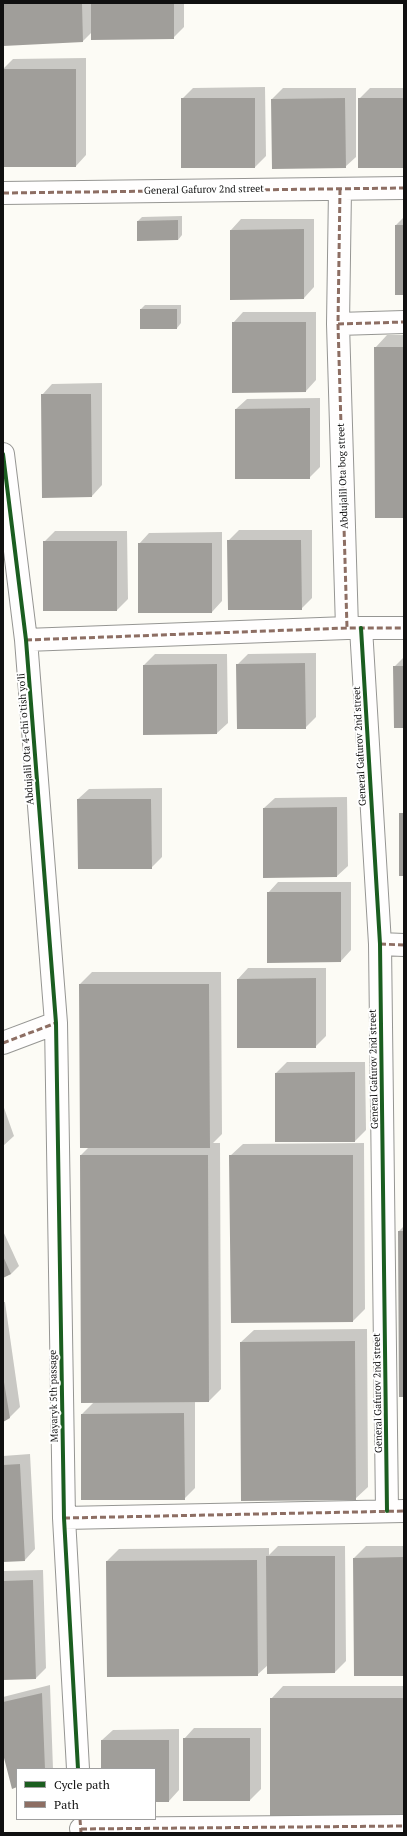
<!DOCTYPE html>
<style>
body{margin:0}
#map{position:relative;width:407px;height:1836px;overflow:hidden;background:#fcfbf5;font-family:"PT Serif",serif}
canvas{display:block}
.frame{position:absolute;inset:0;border:4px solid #101010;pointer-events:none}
.legend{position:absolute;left:16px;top:1768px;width:140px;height:52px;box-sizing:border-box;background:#fff;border:1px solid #9f9f9f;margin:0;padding:5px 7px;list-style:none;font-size:12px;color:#101010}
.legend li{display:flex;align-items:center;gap:8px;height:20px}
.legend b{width:20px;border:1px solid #9f9f9f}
</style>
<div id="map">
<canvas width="407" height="1836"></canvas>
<div class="frame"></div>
<ul class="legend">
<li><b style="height:5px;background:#1b5e20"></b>Cycle path</li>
<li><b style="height:5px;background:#8d6e63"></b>Path</li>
</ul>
</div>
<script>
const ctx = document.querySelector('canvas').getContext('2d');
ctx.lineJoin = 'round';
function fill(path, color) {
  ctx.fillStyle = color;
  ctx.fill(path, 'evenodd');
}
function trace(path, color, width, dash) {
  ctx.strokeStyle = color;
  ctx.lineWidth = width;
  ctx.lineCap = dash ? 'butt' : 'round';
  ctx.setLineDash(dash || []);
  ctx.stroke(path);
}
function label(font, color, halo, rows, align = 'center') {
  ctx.font = font + ' "PT Serif",serif';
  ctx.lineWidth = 4;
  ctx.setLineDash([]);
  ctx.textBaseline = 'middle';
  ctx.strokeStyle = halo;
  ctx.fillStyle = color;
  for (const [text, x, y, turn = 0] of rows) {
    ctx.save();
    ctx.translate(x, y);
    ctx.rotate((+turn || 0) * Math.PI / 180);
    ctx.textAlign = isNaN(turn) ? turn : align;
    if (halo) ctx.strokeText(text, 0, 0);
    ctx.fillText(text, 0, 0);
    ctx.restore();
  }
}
fill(new Path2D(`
 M 3,3 L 184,3 L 184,27 L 173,38 L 92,32 L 83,41 L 3,45 Z
 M 86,58 L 86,155 L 76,166 L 3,166 L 3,69 L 13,59 Z
 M 265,87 L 266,156 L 255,167 L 182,167 L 182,99 L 193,88 Z
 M 283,88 L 356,88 L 356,157 L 345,167 L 272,99 Z
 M 370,88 L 404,88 L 404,167 L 359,99 Z
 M 182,216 L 182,235 L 178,240 L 138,221 L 142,217 Z
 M 404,217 L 404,294 L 396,225 Z
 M 241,219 L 314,219 L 314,287 L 304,298 L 231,299 L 231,230 Z
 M 145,305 L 181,305 L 181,323 L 177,328 L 141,309 Z
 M 243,312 L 316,312 L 316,380 L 306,391 L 233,323 Z
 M 387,335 L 404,335 L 404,517 L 375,348 Z
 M 102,383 L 102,485 L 92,496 L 42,395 L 52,384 Z
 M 320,398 L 320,467 L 309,478 L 236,409 L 247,399 Z
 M 239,530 L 312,530 L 312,598 L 301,609 L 228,541 Z
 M 55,531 L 127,531 L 128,599 L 117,610 L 44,542 Z
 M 222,532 L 222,601 L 212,612 L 139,544 L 149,533 Z
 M 316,653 L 316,717 L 305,728 L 237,665 L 248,654 Z
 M 155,654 L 227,654 L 228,723 L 217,733 L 144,665 Z
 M 404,657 L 404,727 L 394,667 Z
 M 162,788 L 162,857 L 151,868 L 78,799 L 89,789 Z
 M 347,797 L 348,866 L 337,876 L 264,808 L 275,798 Z
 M 278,882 L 351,882 L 351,950 L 341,961 L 268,893 Z
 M 248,968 L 326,968 L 326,1036 L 315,1047 L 238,979 Z
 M 92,972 L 221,972 L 222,1134 L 213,1143 L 220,1143 L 221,1389 L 209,1401 L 195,1402 L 195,1488 L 184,1499 L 82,1414 L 94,1402 L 81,1155 L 89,1147 L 80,984 Z
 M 287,1062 L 365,1062 L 366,1130 L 355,1141 L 276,1073 Z
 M 3,1105 L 14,1136 L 3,1146 Z
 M 364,1143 L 365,1309 L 353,1321 L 230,1156 L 243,1144 Z
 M 404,1226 L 404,1396 L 399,1231 Z
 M 3,1231 L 19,1266 L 11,1274 L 3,1277 Z
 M 3,1302 L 5,1302 L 20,1407 L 10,1417 L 3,1420 Z
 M 367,1329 L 368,1487 L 355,1499 L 241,1342 L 254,1330 Z
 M 30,1454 L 35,1549 L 25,1560 L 3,1561 L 3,1456 Z
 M 278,1546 L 345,1546 L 346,1661 L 335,1672 L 268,1673 L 268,1665 L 257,1675 L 107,1561 L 119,1549 L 269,1548 L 269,1555 Z
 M 366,1546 L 404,1546 L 404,1675 L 354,1558 Z
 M 43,1570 L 46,1668 L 36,1678 L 3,1679 L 3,1571 Z
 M 50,1685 L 53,1769 L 17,1769 L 17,1786 L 3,1750 L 3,1697 Z
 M 283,1686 L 404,1686 L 404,1815 L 271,1699 Z
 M 194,1728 L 261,1728 L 261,1789 L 250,1800 L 184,1800 L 184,1739 Z
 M 179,1729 L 179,1790 L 169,1801 L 155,1801 L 155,1769 L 102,1769 L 102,1740 L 113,1730 Z`), '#0003');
fill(new Path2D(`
 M 3,3 L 82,3 L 83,42 L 3,46 Z
 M 91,3 L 174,3 L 174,39 L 91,40 Z
 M 3,69 L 76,69 L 76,167 L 3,167 Z
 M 181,98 L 255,98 L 255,168 L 181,168 Z
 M 345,98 L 346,168 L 272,169 L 271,99 Z
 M 358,98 L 404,98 L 404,168 L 358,168 Z
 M 178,220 L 178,240 L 137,241 L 137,221 Z
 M 395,225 L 404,225 L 404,295 L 395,295 Z
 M 304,229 L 304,299 L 230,300 L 230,230 Z
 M 140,309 L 177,309 L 177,329 L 140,329 Z
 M 232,322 L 306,322 L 306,392 L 232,393 Z
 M 374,347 L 404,347 L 404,518 L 375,518 Z
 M 41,394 L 91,394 L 92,497 L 42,498 Z
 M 310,408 L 310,479 L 235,479 L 235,409 Z
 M 227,540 L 301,540 L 302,610 L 228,610 Z
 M 43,541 L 117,541 L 117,611 L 43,611 Z
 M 138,543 L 212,543 L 212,613 L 138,613 Z
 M 305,663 L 306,729 L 237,729 L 236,664 Z
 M 217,664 L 217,734 L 143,735 L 143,665 Z
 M 393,666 L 404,666 L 404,728 L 394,728 Z
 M 77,799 L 151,799 L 152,869 L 78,869 Z
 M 337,807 L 337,877 L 263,878 L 263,808 Z
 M 399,813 L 404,813 L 404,876 L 399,876 Z
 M 267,892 L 341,892 L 341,962 L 267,963 Z
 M 316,978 L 316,1048 L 237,1048 L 237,979 Z
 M 79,984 L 209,984 L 210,1148 L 80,1148 Z
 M 355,1072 L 355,1142 L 275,1142 L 275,1073 Z
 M 80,1155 L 208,1155 L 209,1402 L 81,1403 Z
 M 229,1155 L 353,1155 L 353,1322 L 231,1323 Z
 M 398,1231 L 404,1231 L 404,1397 L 399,1397 Z
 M 3,1256 L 11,1274 L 3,1278 Z
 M 355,1341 L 356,1500 L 241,1501 L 240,1342 Z
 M 3,1376 L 10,1418 L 3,1422 Z
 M 184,1413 L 185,1500 L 81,1500 L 81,1414 Z
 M 20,1464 L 25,1561 L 3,1562 L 3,1465 Z
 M 266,1556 L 335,1556 L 335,1673 L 267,1674 Z
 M 404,1557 L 404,1676 L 354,1676 L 353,1558 Z
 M 257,1560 L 258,1676 L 107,1677 L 106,1561 Z
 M 33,1580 L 36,1679 L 3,1680 L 3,1581 Z
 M 42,1693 L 45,1769 L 17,1769 L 17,1787 L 12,1789 L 3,1754 L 3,1702 Z
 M 270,1698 L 404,1698 L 404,1816 L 270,1817 Z
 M 183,1738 L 250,1738 L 250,1801 L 183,1801 Z
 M 101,1740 L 169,1740 L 169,1802 L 155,1802 L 155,1769 L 101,1769 Z`), '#a09e9a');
const minor = new Path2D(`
 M 340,189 L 338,324 L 347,628
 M 3,193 L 404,188
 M 338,324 L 404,322
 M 3,454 L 26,640 L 56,1023 L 64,1518 L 78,1769
 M 361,628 L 380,944 L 387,1511
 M 26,640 L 347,628 L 404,628
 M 380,944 L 404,945
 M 3,1043 L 56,1023
 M 64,1518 L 404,1511
 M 81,1829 L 404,1826`);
trace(minor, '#969693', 24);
trace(minor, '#fffefe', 22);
trace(new Path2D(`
 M 340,189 L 338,324 L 347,628
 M 3,193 L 404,188
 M 338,324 L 404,322
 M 26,640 L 347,628 L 404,628
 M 380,944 L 404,945
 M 3,1043 L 56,1023
 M 64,1518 L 404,1511
 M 80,1819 L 81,1833
 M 81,1829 L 404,1826`), '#8d6e63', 3, [6, 3]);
trace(new Path2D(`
 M 3,454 L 26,640 L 56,1023 L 64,1518 L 78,1769
 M 361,628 L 380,944 L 387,1511`), '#1b5e20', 4);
label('10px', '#101010', '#fff', [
 ["General Gafurov 2nd street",204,190,-1],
 ["Abdujalil Ota bog street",343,476,-92],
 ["Abdujalil Ota 4-chi o'tish yo'li",26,739,-94],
 ["General Gafurov 2nd street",360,746,-93],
 ["General Gafurov 2nd street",374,1069,-91],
 ["General Gafurov 2nd street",378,1393,-91],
 ["Mayaryk 5th passage",54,1396,-91]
]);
</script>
